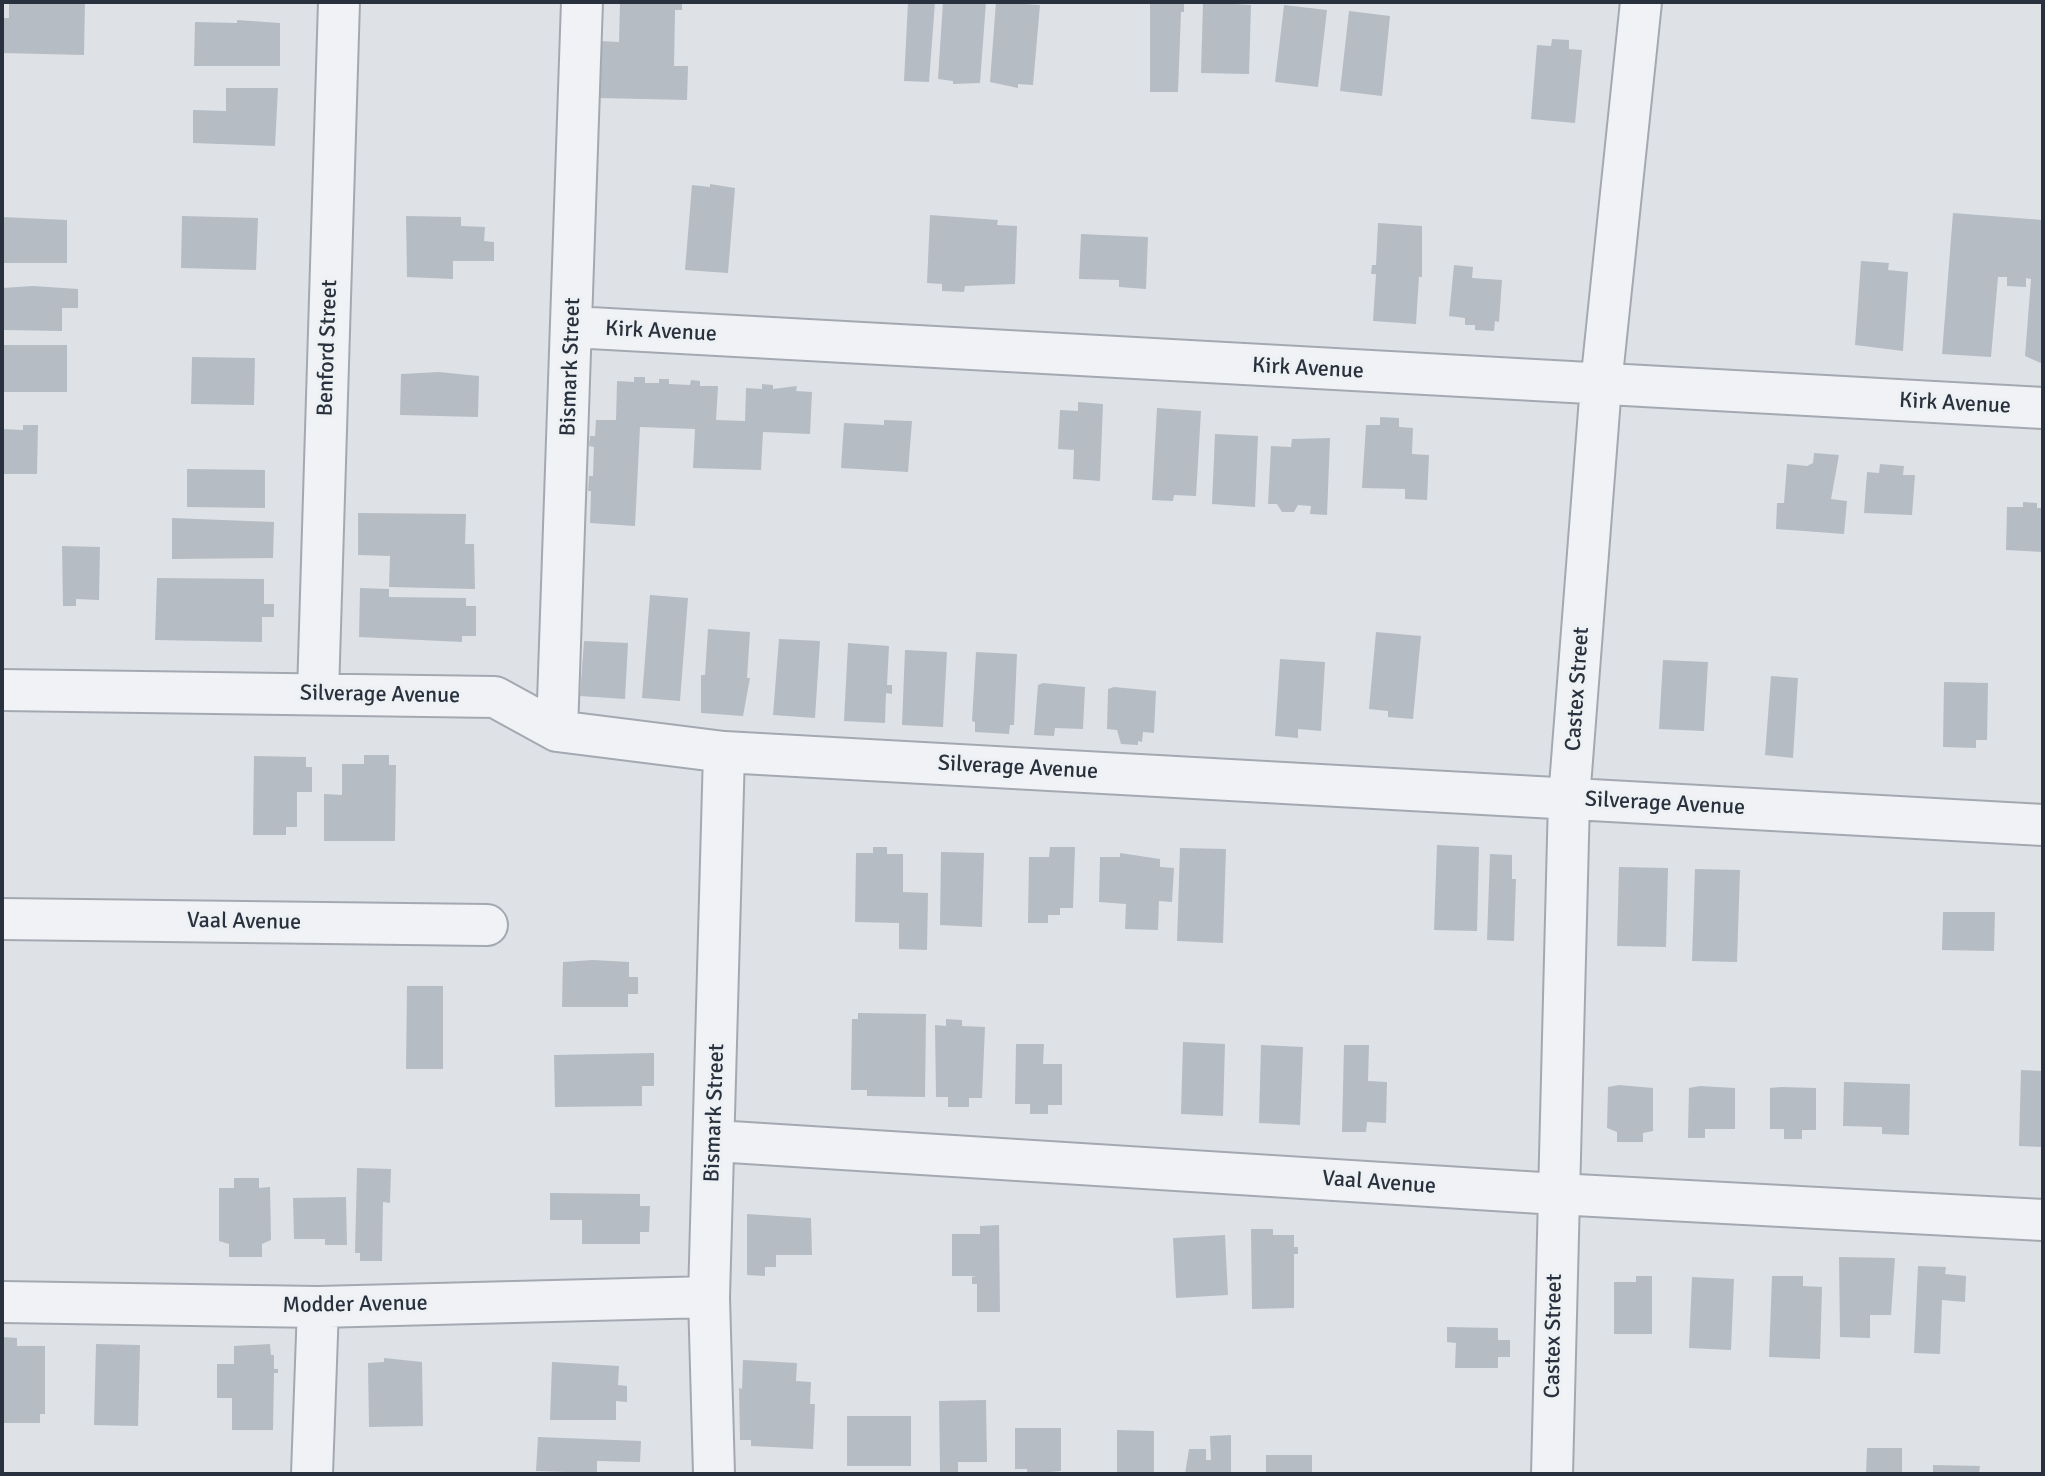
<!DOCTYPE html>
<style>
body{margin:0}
#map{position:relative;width:2045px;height:1476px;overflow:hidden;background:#dee2e7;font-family:Signika,sans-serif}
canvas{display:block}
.frame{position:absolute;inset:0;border:4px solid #28313d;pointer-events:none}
</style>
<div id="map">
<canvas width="2045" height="1476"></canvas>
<div class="frame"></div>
</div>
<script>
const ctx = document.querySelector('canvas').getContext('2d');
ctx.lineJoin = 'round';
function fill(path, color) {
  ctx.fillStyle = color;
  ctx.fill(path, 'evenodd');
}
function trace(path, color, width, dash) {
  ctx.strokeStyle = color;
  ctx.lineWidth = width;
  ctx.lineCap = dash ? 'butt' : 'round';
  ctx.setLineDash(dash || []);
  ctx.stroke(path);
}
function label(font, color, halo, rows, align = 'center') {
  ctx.font = font + ' Signika,sans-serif';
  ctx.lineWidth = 6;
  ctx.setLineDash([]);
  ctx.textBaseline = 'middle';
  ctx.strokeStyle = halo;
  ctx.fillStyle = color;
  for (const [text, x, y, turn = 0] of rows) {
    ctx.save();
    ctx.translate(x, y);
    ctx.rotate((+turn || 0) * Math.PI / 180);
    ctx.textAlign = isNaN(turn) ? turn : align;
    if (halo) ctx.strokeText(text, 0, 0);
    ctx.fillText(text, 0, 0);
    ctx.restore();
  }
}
fill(new Path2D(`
 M 9,2 L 85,2 L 84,55 L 2,53 L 2,18 L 9,18 Z
 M 620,2 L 682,2 L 682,10 L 675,10 L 674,66 L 688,66 L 687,100 L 599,98 L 600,41 L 619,42 Z
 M 908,2 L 935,2 L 929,82 L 904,81 Z
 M 943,2 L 986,2 L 980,83 L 953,84 L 953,81 L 938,79 Z
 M 996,2 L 1040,5 L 1033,85 L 1018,84 L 1018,88 L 990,82 Z
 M 1150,2 L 1184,2 L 1184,12 L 1181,12 L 1178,92 L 1150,92 Z
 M 1203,2 L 1251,5 L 1249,74 L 1201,73 Z
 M 1284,5 L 1327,10 L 1318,87 L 1275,82 Z
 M 1349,11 L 1390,16 L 1382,96 L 1340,91 Z
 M 237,20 L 280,23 L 280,66 L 194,66 L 195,22 L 237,23 Z
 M 1552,39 L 1569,40 L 1569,49 L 1582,50 L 1575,123 L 1531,119 L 1537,45 L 1551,46 Z
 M 226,88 L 278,88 L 275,146 L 193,143 L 193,110 L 226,111 Z
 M 710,184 L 735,188 L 728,273 L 685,270 L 692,185 L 710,187 Z
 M 1953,213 L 2043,220 L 2043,364 L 2025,356 L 2031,279 L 2026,278 L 2026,287 L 2007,286 L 2007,277 L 1998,277 L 1991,357 L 1942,354 Z
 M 930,215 L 998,220 L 997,225 L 1017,226 L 1015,284 L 965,286 L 964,292 L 942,291 L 942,284 L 927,283 Z
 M 182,216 L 258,218 L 256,270 L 181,268 Z
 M 406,216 L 461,217 L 461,226 L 485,227 L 484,241 L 494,242 L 494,261 L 453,261 L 453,279 L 407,277 Z
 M 2,217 L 67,220 L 67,263 L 2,263 Z
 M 1378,223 L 1422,226 L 1422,277 L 1419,277 L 1416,324 L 1373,321 L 1376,274 L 1371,274 L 1372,265 L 1376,265 Z
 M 1081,234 L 1148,237 L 1146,289 L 1119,287 L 1119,280 L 1079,279 Z
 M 1861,261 L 1889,263 L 1888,270 L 1908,272 L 1903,351 L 1855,345 Z
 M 1454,265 L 1473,267 L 1472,278 L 1502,280 L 1499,322 L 1495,321 L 1494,331 L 1475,330 L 1475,325 L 1465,325 L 1465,318 L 1449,316 Z
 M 33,286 L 78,289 L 78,308 L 62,308 L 62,331 L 2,330 L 2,288 Z
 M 2,345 L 67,345 L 67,392 L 2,392 Z
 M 192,357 L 255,358 L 254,405 L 191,404 Z
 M 439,372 L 479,376 L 478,417 L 400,415 L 401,374 Z
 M 634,377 L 645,377 L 645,383 L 659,383 L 659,379 L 669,379 L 669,384 L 690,385 L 691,380 L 700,381 L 700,386 L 718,386 L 716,420 L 745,421 L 746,388 L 762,389 L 762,384 L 773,385 L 773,389 L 797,386 L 796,391 L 812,392 L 810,434 L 763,432 L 761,470 L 693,468 L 695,429 L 640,427 L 635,526 L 590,523 L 591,491 L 588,491 L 589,476 L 593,476 L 594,447 L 589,446 L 590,436 L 595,436 L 596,420 L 616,420 L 617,381 L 634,382 Z
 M 1078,402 L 1103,404 L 1100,481 L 1073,479 L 1074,450 L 1058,449 L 1060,410 L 1078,411 Z
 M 1157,408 L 1201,411 L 1196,496 L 1174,495 L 1173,501 L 1152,500 Z
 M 1380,417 L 1399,418 L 1399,427 L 1413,428 L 1412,454 L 1429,455 L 1427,500 L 1405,499 L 1405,489 L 1362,488 L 1366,425 L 1380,425 Z
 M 884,420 L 912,421 L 908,472 L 841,468 L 844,423 L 884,425 Z
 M 23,425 L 38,425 L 37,474 L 2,474 L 2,429 L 23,430 Z
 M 1215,434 L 1258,436 L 1255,507 L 1212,504 Z
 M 1330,438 L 1327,515 L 1310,514 L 1311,506 L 1298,505 L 1294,512 L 1282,512 L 1277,504 L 1268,504 L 1271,446 L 1291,447 L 1292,439 Z
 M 1814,453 L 1839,455 L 1831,499 L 1847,501 L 1844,534 L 1776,529 L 1777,503 L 1784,503 L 1787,464 L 1807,466 L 1813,463 Z
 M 1880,464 L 1904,466 L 1903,475 L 1915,475 L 1912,515 L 1864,513 L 1867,472 L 1879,473 Z
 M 187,469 L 265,470 L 265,508 L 187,507 Z
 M 2023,502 L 2037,503 L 2037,508 L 2043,508 L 2043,552 L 2006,550 L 2007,507 L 2023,507 Z
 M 358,513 L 466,514 L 465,544 L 474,544 L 475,589 L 389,587 L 390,556 L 358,555 Z
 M 172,518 L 274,522 L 273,558 L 172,559 Z
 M 62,546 L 100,547 L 99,600 L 76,599 L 76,606 L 63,606 Z
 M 157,578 L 264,579 L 264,604 L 274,604 L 274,617 L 262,617 L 262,642 L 155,640 Z
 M 360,588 L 389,589 L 389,597 L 466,598 L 466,606 L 476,606 L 476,636 L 462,636 L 462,642 L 359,637 Z
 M 650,595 L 688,598 L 680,701 L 642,698 Z
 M 708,629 L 750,632 L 747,678 L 750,678 L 743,716 L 701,713 L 701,675 L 705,675 Z
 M 1376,632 L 1421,636 L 1413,719 L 1388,717 L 1388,711 L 1369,709 Z
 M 779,639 L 820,641 L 815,718 L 773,715 Z
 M 584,641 L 628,643 L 625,699 L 580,696 Z
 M 848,643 L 889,646 L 887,685 L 892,685 L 892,694 L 886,693 L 885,723 L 844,721 Z
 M 905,650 L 947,652 L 943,727 L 902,725 Z
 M 976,652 L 1017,654 L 1014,725 L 1010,725 L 1009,734 L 975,732 L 975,722 L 972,721 Z
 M 1280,659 L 1325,662 L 1321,731 L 1298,729 L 1298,738 L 1275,736 Z
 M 1663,660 L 1708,662 L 1704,731 L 1659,729 Z
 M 1771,676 L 1798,678 L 1793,758 L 1765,755 Z
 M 1944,682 L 1988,683 L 1987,740 L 1976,740 L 1976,748 L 1943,747 Z
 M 1043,683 L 1085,687 L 1083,729 L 1055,728 L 1054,736 L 1034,735 L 1038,685 Z
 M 1114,687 L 1156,691 L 1154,733 L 1143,732 L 1142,742 L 1138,741 L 1138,745 L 1121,744 L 1117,730 L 1107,729 L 1108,689 Z
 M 364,755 L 389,755 L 389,765 L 396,765 L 395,841 L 324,841 L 324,794 L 342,795 L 342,764 L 364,764 Z
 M 254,756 L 306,757 L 306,767 L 312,767 L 312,792 L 297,792 L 297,827 L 286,827 L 286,835 L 253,835 Z
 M 1437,845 L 1479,847 L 1477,931 L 1434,930 Z
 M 873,847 L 887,847 L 887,854 L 903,854 L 903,892 L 928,893 L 927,950 L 899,949 L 899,923 L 855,922 L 856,853 L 873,853 Z
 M 1050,847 L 1075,847 L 1073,908 L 1060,908 L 1060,915 L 1048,915 L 1048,923 L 1028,923 L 1029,857 L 1049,857 Z
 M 1180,848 L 1226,849 L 1223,943 L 1177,941 Z
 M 941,852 L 984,853 L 982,927 L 940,925 Z
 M 1120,853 L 1160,859 L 1160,867 L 1174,868 L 1172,902 L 1159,901 L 1158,930 L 1125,929 L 1126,904 L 1099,902 L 1100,857 L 1120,857 Z
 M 1490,854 L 1512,855 L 1512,879 L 1516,879 L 1514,941 L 1487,940 Z
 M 1619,867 L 1668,868 L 1666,947 L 1617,946 Z
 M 1695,869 L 1740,870 L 1737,962 L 1692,961 Z
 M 1943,912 L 1995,912 L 1994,951 L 1942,950 Z
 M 593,960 L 629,962 L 629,977 L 638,977 L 638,994 L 628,994 L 628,1007 L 562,1007 L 563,962 Z
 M 407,986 L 443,986 L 443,1069 L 406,1069 Z
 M 858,1013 L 926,1014 L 925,1097 L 867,1096 L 867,1090 L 851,1090 L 852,1019 L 858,1019 Z
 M 946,1019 L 962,1020 L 962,1026 L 985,1027 L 982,1098 L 969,1098 L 969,1107 L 948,1107 L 948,1097 L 936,1097 L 935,1025 L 946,1026 Z
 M 1183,1042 L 1225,1044 L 1223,1116 L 1181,1114 Z
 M 1016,1044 L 1044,1044 L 1043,1064 L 1062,1064 L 1062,1105 L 1048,1105 L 1048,1114 L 1030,1114 L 1030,1104 L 1015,1104 Z
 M 1261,1045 L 1303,1047 L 1300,1125 L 1259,1123 Z
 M 1344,1045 L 1369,1045 L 1368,1081 L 1387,1082 L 1386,1123 L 1367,1122 L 1366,1132 L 1342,1132 Z
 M 654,1053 L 654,1086 L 642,1086 L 642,1106 L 555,1107 L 554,1055 Z
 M 2021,1070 L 2043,1071 L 2043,1147 L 2019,1146 Z
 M 1844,1082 L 1910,1084 L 1909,1135 L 1882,1134 L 1882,1127 L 1843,1126 Z
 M 1619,1085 L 1653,1088 L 1653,1131 L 1643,1133 L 1643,1142 L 1617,1142 L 1617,1132 L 1607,1128 L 1608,1087 Z
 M 1700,1086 L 1735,1088 L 1735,1129 L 1705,1129 L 1705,1138 L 1688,1138 L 1689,1088 Z
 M 1781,1087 L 1816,1088 L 1816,1130 L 1802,1130 L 1802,1139 L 1784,1139 L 1784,1129 L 1770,1129 L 1770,1088 Z
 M 357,1168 L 391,1169 L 390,1203 L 383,1202 L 382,1261 L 360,1261 L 360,1253 L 355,1253 Z
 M 234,1178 L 259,1178 L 259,1188 L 270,1187 L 271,1240 L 262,1244 L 262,1257 L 229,1257 L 229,1244 L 219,1241 L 219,1188 L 234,1188 Z
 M 550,1193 L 640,1194 L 640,1206 L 650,1206 L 649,1232 L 640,1232 L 640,1244 L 582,1244 L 582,1220 L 550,1220 Z
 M 346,1197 L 347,1245 L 325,1245 L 325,1239 L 294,1239 L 293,1198 Z
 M 747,1214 L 811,1218 L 812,1255 L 776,1255 L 776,1267 L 765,1267 L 765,1276 L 747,1275 Z
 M 999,1225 L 1000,1312 L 977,1312 L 977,1284 L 972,1284 L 972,1277 L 976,1276 L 952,1276 L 952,1234 L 980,1234 L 980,1226 Z
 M 1251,1229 L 1273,1229 L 1273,1235 L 1294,1235 L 1294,1247 L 1298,1247 L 1298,1254 L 1294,1254 L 1294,1308 L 1252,1309 Z
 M 1225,1235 L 1228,1295 L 1176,1298 L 1173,1238 Z
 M 1839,1257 L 1895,1258 L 1891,1315 L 1870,1315 L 1870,1338 L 1840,1337 Z
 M 1918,1266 L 1946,1267 L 1945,1274 L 1966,1276 L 1965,1302 L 1942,1300 L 1940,1354 L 1914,1353 Z
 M 1636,1276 L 1652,1276 L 1652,1334 L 1614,1334 L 1614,1282 L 1636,1282 Z
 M 1772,1276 L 1803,1276 L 1803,1286 L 1822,1287 L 1820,1359 L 1769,1357 Z
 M 1692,1277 L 1734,1279 L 1731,1350 L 1689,1348 Z
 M 1447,1327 L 1498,1328 L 1498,1340 L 1510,1340 L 1510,1357 L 1498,1357 L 1498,1368 L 1455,1368 L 1456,1343 L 1447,1342 Z
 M 2,1337 L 17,1338 L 17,1346 L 45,1346 L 45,1414 L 40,1414 L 40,1423 L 2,1423 Z
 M 96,1344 L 140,1345 L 138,1426 L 94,1425 Z
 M 270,1344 L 271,1355 L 274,1355 L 274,1369 L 278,1369 L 278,1373 L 274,1373 L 273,1430 L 232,1430 L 232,1398 L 217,1398 L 217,1364 L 234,1364 L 234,1346 Z
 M 384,1358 L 422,1362 L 423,1426 L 369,1427 L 368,1363 L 384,1362 Z
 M 743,1360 L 797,1363 L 796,1381 L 811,1382 L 810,1404 L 815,1404 L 813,1449 L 751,1446 L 751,1440 L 740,1440 L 739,1388 L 742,1389 Z
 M 552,1362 L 619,1366 L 618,1385 L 627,1386 L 627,1402 L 616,1401 L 616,1420 L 550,1420 Z
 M 986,1400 L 987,1462 L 958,1462 L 958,1473 L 940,1473 L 939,1401 Z
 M 847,1416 L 911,1416 L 911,1466 L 847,1466 Z
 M 1015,1428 L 1061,1428 L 1061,1471 L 1027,1474 L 1027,1469 L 1015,1469 Z
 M 1117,1430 L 1154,1431 L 1154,1474 L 1117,1474 Z
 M 1231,1435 L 1231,1474 L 1185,1474 L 1189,1449 L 1206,1449 L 1206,1460 L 1211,1460 L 1210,1436 Z
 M 538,1437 L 641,1441 L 640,1462 L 597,1461 L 597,1473 L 536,1471 Z
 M 1867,1448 L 1902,1448 L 1902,1474 L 1866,1474 Z
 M 1266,1455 L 1312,1455 L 1312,1474 L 1266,1474 Z
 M 1933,1465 L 1980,1466 L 1979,1474 L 1933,1474 Z`), '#b5bcc3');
const minor = new Path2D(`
 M 572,327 L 2043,408
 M 2,690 L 495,697 L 557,731 L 724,752 L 2043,825
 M 318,693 L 339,2
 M 557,731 L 582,2
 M 2,919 L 487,925
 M 715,1141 L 1557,1194 L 2043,1220
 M 2,1302 L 318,1307 L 709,1297
 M 312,1474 L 318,1307
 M 714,1474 L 709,1297 L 724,752
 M 1552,1474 L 1569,799 L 1601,385 L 1641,2`);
trace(minor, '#a4a9b1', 44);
trace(minor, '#f0f2f5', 40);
label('22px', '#28313d', '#edf1f4', [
 ["Kirk Avenue",661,332,3],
 ["Benford Street",328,348,-88],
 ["Bismark Street",571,367,-88],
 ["Kirk Avenue",1308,369,3],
 ["Kirk Avenue",1955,404,3],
 ["Castex Street",1578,689,-86],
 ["Silverage Avenue",380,695,1],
 ["Silverage Avenue",1018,768,3],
 ["Silverage Avenue",1665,804,3],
 ["Vaal Avenue",244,922,1],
 ["Bismark Street",715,1113,-88],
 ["Vaal Avenue",1379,1183,4],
 ["Modder Avenue",355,1305,-1],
 ["Castex Street",1554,1336,-89]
]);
</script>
